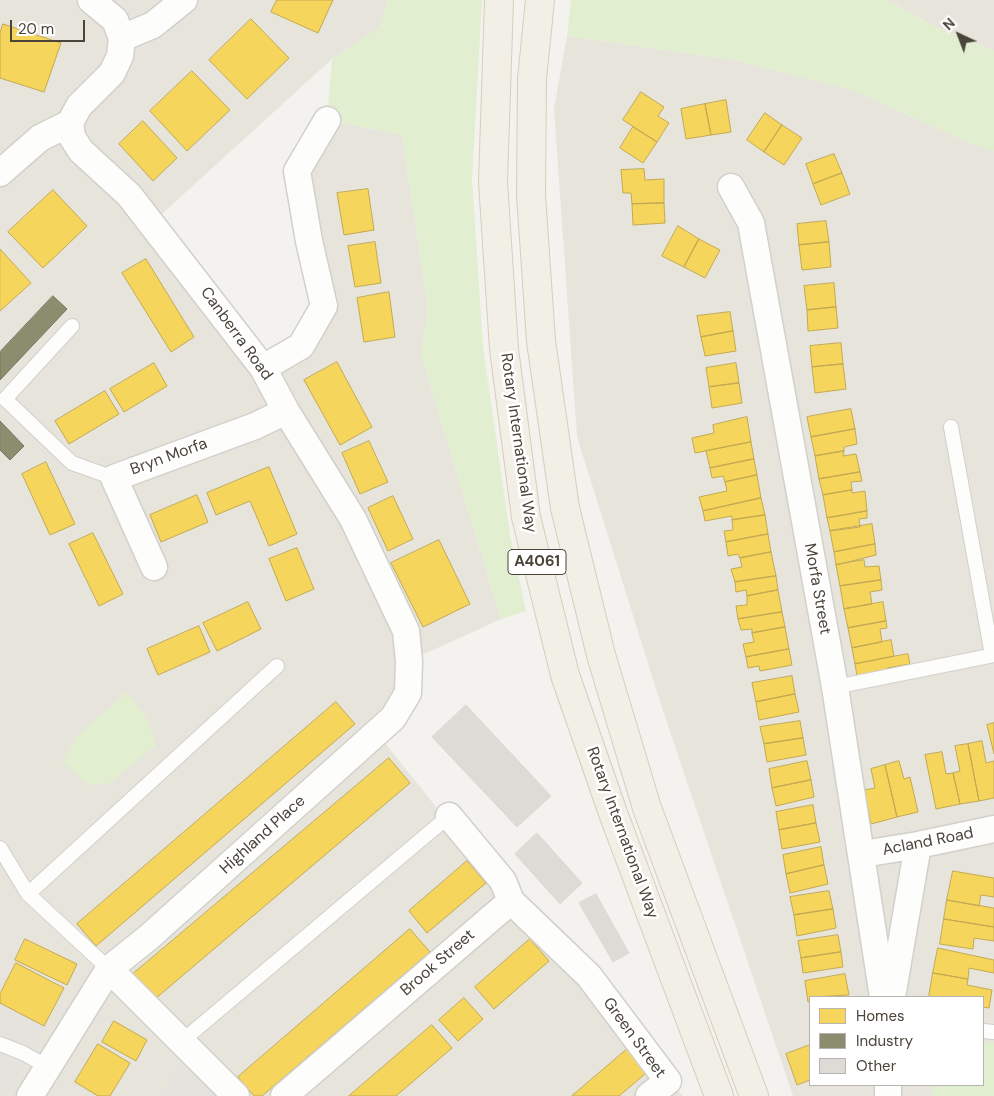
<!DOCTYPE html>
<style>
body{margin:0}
#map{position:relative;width:994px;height:1096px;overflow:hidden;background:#f4f2ee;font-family:"DM Sans",sans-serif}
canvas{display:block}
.legend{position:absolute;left:809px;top:996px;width:175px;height:90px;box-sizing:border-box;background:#fff;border:1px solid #b7b4b0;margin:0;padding:6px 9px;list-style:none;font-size:15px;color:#4b4439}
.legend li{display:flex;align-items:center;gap:10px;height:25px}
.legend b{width:25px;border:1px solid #b7b4b0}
.north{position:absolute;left:934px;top:10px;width:50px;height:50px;-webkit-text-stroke:4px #fff;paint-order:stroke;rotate:317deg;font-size:14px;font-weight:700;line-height:20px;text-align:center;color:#4b4439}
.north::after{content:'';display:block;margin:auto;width:18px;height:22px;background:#4b4439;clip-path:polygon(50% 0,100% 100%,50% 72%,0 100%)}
.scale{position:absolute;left:10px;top:20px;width:75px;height:22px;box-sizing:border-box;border:2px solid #4b4439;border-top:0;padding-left:6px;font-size:15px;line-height:18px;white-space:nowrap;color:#4b4439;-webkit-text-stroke:4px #fff;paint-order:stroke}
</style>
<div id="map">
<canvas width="994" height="1096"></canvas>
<ul class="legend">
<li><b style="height:14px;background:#f6d55c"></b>Homes</li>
<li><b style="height:14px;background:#8c8c6e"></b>Industry</li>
<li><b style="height:14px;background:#dedbd6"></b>Other</li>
</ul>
<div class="north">N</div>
<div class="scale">20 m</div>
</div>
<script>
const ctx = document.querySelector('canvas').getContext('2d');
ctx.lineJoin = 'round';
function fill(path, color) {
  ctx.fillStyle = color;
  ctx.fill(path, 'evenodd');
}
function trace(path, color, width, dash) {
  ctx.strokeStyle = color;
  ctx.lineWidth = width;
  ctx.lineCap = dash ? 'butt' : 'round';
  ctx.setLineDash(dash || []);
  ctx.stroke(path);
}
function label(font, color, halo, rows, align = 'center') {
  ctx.font = font + ' "DM Sans",sans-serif';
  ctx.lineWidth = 5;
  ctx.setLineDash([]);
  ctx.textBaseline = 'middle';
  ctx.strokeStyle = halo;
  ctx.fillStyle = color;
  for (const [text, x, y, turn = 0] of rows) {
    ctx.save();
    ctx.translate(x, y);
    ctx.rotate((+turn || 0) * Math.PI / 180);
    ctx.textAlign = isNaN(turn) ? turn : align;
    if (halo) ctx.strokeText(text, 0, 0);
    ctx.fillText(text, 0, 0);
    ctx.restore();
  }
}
fill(new Path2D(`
 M 0,0 L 388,0 L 379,28 L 332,59 L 152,223 L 263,367 L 324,306 L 297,171 L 327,120 L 402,135 L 428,308 L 421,355 L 501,619 L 409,661 L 377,733 L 511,901 L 683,1096 L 0,1096 Z
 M 887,0 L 994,0 L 994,51 L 936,27 Z
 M 567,36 L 734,60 L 855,91 L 969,143 L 994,151 L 994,1096 L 793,1096 L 662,708 L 577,437 L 554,109 ZM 810,997 L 983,997 L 983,1085 L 810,1085 Z`), '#e7e4dc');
fill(new Path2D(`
 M 388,0 L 482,0 L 472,179 L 483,347 L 510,535 L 526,611 L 501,619 L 421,355 L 428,308 L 402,135 L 327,120 L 332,59 L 379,28 Z
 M 571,0 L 887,0 L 936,27 L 994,51 L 994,151 L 969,143 L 855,91 L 734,60 L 567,36 Z
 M 127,692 L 147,718 L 156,746 L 108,784 L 89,785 L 62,762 L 79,734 Z
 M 983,1042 L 994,1043 L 994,1096 L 932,1096 L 932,1085 L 983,1085 Z`), '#e1eecf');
fill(new Path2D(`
 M 0,999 L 46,1025 L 4,1096 L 0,1096 Z
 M 178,1062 L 215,1096 L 161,1096 Z`), '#e6e3df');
const homes = new Path2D(`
 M 277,0 L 333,0 L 318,33 L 271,12 Z
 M 251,19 L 289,58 L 247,99 L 209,60 Z
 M 3,24 L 61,43 L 44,92 L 0,78 L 0,33 Z
 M 192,71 L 230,110 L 187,151 L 150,111 Z
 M 641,92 L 664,107 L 658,116 L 669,123 L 657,142 L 623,120 Z
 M 726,100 L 731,132 L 711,135 L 705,104 Z
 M 705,104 L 711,135 L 686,139 L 681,109 Z
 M 765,113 L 782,125 L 764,152 L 747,140 Z
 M 143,121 L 177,158 L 153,181 L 119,144 Z
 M 782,125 L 802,138 L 784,165 L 764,152 Z
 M 633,127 L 657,142 L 643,163 L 620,148 Z
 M 834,154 L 842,173 L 813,184 L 806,164 Z
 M 644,169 L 645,180 L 664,179 L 664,203 L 632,204 L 631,193 L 623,193 L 621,170 Z
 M 842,173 L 850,194 L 821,205 L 813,184 Z
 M 368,189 L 374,230 L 344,235 L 337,193 Z
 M 53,190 L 87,226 L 43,268 L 8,232 Z
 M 664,203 L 665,223 L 633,225 L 632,204 Z
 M 826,221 L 829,242 L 799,245 L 797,224 Z
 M 678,226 L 699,239 L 684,267 L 662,256 Z
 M 699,239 L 720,250 L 705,278 L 684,267 Z
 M 375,242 L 381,283 L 355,287 L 348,246 Z
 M 829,242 L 831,267 L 802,270 L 799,245 Z
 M 0,249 L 31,283 L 0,311 Z
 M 146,259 L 194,337 L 171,352 L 122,273 Z
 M 834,283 L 836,307 L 807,310 L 804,286 Z
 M 389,292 L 395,337 L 364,342 L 357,298 Z
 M 836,307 L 838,328 L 808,331 L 807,310 Z
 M 730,312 L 733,331 L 701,337 L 697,316 Z
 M 733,331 L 736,351 L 705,356 L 701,337 Z
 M 841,343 L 843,364 L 812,367 L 810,346 Z
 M 337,362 L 372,427 L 340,445 L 304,380 Z
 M 154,363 L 167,386 L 124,412 L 110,389 Z
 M 736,363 L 739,383 L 709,387 L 706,368 Z
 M 843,364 L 846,389 L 815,393 L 812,367 Z
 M 739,383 L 742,403 L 712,408 L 709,387 Z
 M 105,391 L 119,414 L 69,444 L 55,421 Z
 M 851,409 L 855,429 L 811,437 L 807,417 Z
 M 747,417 L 751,442 L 695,453 L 692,438 L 714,433 L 713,425 Z
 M 855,429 L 857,444 L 844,447 L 844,451 L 815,456 L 811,437 Z
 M 369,441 L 388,482 L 360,494 L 342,453 Z
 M 751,442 L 754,459 L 710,468 L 706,451 Z
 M 844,451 L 843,456 L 856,454 L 860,472 L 819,479 L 815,456 Z
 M 754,459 L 757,475 L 725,482 L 723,476 L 712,478 L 710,468 Z
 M 46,462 L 75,524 L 50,535 L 22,474 Z
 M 269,467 L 297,534 L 269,546 L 250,501 L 216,515 L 207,493 Z
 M 860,472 L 862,481 L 851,482 L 852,490 L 823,495 L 819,479 Z
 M 757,475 L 761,498 L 703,511 L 699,497 L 727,491 L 725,482 Z
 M 852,490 L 852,493 L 865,491 L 867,511 L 827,518 L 823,495 Z
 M 197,495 L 208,522 L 161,542 L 150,515 Z
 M 393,496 L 413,539 L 388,551 L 368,508 Z
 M 761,498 L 765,515 L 732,520 L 732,516 L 705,521 L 703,511 Z
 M 867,511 L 867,518 L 859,519 L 860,527 L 830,531 L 827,518 Z
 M 765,515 L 768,534 L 726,542 L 724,531 L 733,530 L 732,520 Z
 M 872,524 L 875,544 L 834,552 L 830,531 Z
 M 93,533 L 123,594 L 99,606 L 69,544 Z
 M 768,534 L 771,552 L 740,558 L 738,554 L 728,556 L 726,542 Z
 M 439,540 L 470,604 L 423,627 L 391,563 Z
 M 875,544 L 876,555 L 836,565 L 834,552 Z
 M 297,548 L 314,589 L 286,601 L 269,559 Z
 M 771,552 L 776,576 L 735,582 L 731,569 L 742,567 L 740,558 Z
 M 864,560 L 865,567 L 879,566 L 881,580 L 840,586 L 836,565 Z
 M 776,576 L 778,590 L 747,596 L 746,590 L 736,592 L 735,582 Z
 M 881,580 L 882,590 L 870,592 L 872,604 L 844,609 L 840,586 Z
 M 778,590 L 782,612 L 738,619 L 736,606 L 747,605 L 747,596 Z
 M 248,602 L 261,629 L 217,651 L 203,623 Z
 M 883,602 L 886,621 L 848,628 L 844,609 Z
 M 782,612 L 785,627 L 752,633 L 752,629 L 741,630 L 738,619 Z
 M 886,621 L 887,628 L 880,629 L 882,642 L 852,648 L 848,628 Z
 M 199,626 L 210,652 L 158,675 L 147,649 Z
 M 785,627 L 789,649 L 746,657 L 743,644 L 754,642 L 752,633 Z
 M 891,640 L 894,656 L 855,664 L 852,648 Z
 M 789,649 L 792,665 L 760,671 L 759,666 L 748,668 L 746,657 Z
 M 908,654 L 910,664 L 887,668 L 888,676 L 858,682 L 855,664 Z
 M 792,676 L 795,694 L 756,702 L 752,683 Z
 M 795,694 L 799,712 L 759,720 L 756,702 Z
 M 336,702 L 355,724 L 96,946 L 77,924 Z
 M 800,721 L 803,738 L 764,744 L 760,727 Z
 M 994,723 L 994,754 L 987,725 Z
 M 803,738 L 806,755 L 767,762 L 764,744 Z
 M 982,741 L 986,763 L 994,761 L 994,798 L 979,801 L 968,744 Z
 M 968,744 L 979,801 L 960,804 L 953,773 L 960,771 L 955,746 Z
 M 942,752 L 946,774 L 953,773 L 960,804 L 936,809 L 925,755 Z
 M 389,758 L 410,783 L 149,1004 L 127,979 Z
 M 807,761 L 811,780 L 772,788 L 769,769 Z
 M 899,761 L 904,779 L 910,777 L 918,812 L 897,817 L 885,765 Z
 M 885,765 L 897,817 L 871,824 L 864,790 L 875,788 L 871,769 Z
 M 811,780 L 814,797 L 776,806 L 772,788 Z
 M 813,805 L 816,823 L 779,830 L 776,812 Z
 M 816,823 L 820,842 L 782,849 L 779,830 Z
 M 821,847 L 824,865 L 786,874 L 783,855 Z
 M 467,861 L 486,883 L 427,933 L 409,911 Z
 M 824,865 L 828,884 L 790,893 L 786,874 Z
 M 953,871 L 994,878 L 994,897 L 981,895 L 979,906 L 947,900 Z
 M 829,891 L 833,909 L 794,915 L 790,897 Z
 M 947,900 L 994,908 L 994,927 L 944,919 Z
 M 833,909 L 836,928 L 797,936 L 794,915 Z
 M 944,919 L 994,927 L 994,941 L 974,938 L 973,949 L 940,944 Z
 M 410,929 L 430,952 L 262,1096 L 254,1096 L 238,1077 Z
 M 838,935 L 841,952 L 801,958 L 798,941 Z
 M 25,939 L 77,964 L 67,985 L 15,960 Z
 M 530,939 L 549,961 L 494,1009 L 475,987 Z
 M 938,948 L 994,960 L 994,973 L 969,968 L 968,979 L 933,973 Z
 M 841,952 L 843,967 L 803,973 L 801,958 Z
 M 16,963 L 64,988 L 44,1026 L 0,1003 L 0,994 Z
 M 933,973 L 968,979 L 967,985 L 992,990 L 989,1008 L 983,1007 L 983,997 L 929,997 Z
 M 845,974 L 849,995 L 810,997 L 810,1002 L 808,1002 L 805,981 Z
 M 464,998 L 483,1019 L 458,1041 L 439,1020 Z
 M 114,1021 L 147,1040 L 136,1061 L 102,1042 Z
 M 432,1025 L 452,1048 L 396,1096 L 349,1096 Z
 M 98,1044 L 130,1063 L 110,1096 L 98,1096 L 75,1082 Z
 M 632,1045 L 651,1069 L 619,1096 L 572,1096 Z
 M 810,1045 L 810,1080 L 797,1085 L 786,1054 Z`);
fill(homes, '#f6d55c');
trace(homes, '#c3aa52', 1);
const industry = new Path2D(`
 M 53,296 L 67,309 L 0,380 L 0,352 Z
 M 0,421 L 24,446 L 10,460 L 0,450 Z`);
fill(industry, '#8c8c6e');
trace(industry, '#78765e', 1);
const building = new Path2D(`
 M 466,705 L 551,796 L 517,827 L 432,737 Z
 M 537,833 L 582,883 L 560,904 L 515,854 Z
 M 596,894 L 629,953 L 613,962 L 579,903 Z`);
fill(building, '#dedbd6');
trace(building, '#dcd9d4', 1);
const service = new Path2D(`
 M 72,326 L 5,399 L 72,463 L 114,478
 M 951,427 L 992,655
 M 835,687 L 994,655
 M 0,848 L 28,894 L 109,969
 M 28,894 L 277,666
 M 983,1031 L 994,1032
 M 181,1042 L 449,816
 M 0,1044 L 23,1053 L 48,1067`);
const minor = new Path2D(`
 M 122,38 L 153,25 L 184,0
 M 0,173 L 40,138 L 70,123
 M 731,187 L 751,223 L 835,687 L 883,997
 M 263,368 L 301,346 L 324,306 L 309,241 L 297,171 L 327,120
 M 154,567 L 114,478 L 255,426 L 286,411
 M 449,816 L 503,881 L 511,901
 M 863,854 L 918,845 L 994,829
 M 109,969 L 236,1096
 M 892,997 L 918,845
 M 888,1085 L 888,1096
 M 30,1096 L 109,969 L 149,937 L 393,718 L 408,693 L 409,661 L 406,631 L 353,519 L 286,411 L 263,368 L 129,195 L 81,151 L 72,137 L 70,123 L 79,106 L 112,73 L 120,56 L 122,38 L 115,20 L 91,0
 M 284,1096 L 511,901 L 589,976 L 668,1081 L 649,1096`);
const primary = new Path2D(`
 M 499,0 L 493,182 L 504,349 L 526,517 L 565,675 L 613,813 L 719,1096
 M 540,0 L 532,79 L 531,195 L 541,341 L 565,508 L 601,655 L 647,808 L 754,1096`);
trace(service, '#d2d0cb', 16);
trace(minor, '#d2d0cb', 29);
trace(primary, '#d6cebb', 30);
trace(service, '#fdfdfc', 14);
trace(minor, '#fdfdfc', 26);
trace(primary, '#f2efe6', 28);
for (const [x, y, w] of [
 [537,562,58]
]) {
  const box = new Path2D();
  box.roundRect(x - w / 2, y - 12.5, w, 25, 4);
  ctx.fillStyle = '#fff';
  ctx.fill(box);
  trace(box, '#4b4439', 1);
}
label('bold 15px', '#4b4439', null, [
 ["A4061",537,562]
]);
label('16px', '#4b4439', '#fff', [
 ["Canberra Road",236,334,54],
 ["Rotary International Way",518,443,82],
 ["Bryn Morfa",169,457,-20],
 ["Morfa Street",817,589,80],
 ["Rotary International Way",622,833,70],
 ["Highland Place",263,835,-42],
 ["Acland Road",928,842,-11],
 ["Brook Street",438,963,-41],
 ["Green Street",634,1038,54]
]);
</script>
